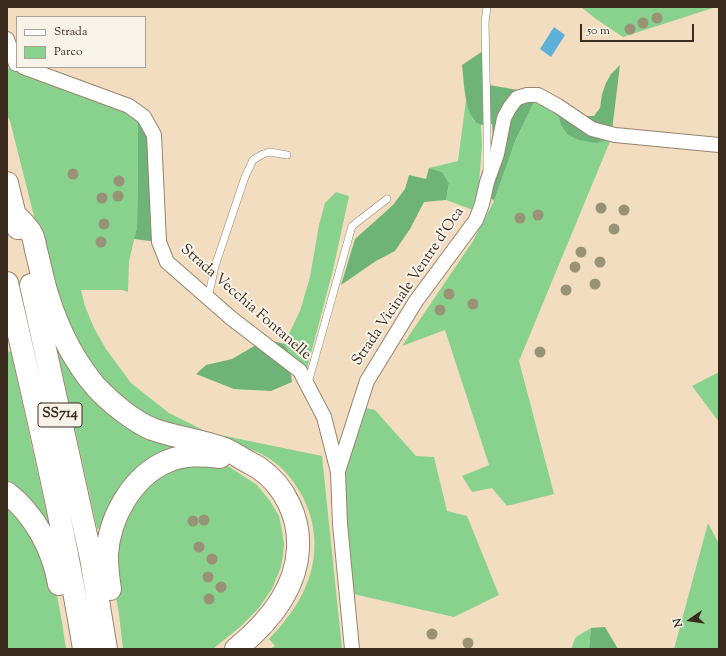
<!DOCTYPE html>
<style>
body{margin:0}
#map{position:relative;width:726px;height:656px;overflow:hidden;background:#f3ddc0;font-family:"Sorts Mill Goudy",serif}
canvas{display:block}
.frame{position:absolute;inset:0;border:8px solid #3b2a1e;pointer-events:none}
.legend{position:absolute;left:16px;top:16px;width:130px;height:52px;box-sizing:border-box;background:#f7f3e8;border:1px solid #aca397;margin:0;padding:5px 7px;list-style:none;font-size:12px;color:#3b2a1e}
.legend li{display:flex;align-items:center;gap:8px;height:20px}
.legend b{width:20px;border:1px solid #aca397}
.north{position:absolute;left:670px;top:600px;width:40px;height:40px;-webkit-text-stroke:3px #f7f3e8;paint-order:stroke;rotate:257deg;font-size:11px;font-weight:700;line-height:16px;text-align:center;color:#3b2a1e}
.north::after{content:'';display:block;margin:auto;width:14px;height:18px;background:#3b2a1e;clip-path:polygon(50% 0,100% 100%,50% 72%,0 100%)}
.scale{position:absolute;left:580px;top:24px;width:114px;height:18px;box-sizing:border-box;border:2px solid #3b2a1e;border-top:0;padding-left:5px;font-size:12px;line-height:14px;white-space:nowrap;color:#3b2a1e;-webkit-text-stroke:3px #f7f3e8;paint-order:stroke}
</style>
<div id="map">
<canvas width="726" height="656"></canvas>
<div class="frame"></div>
<ul class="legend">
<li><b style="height:5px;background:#fff"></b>Strada</li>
<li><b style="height:11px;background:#89d28e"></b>Parco</li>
</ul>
<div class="north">N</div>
<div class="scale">50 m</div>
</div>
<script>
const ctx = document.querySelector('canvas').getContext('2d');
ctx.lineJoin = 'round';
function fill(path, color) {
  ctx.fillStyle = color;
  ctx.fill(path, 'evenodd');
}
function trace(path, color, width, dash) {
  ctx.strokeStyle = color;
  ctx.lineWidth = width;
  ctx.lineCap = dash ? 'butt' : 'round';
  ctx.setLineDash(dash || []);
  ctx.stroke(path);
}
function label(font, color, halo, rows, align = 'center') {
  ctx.font = font + ' "Sorts Mill Goudy",serif';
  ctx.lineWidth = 4;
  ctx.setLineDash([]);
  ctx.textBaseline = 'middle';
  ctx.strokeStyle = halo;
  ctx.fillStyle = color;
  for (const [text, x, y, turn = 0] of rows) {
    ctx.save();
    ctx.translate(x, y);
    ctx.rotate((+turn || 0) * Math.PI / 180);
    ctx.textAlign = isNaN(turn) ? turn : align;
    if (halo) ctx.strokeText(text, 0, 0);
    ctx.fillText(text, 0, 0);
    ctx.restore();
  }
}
fill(new Path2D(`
 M 581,7 L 716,7 L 623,37 L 596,19 Z
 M 7,68 L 116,102 L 138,121 L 138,167 L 137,228 L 129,261 L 128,292 L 122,290 L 81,290 L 85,306 L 94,328 L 106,349 L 131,383 L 169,413 L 203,430 L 200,435 L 174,428 L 139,411 L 106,383 L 73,337 L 40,240 L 10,121 L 7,115 Z
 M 537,96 L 611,139 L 519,361 L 554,494 L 507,506 L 492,488 L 472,492 L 462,476 L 489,465 L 445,330 L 402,346 L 473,241 L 494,201 L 516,139 Z
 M 466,100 L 473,120 L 481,125 L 482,146 L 479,183 L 473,210 L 446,200 L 449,183 L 442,172 L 429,168 L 458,161 Z
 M 336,192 L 349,196 L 333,270 L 305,376 L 289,360 L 288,350 L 284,344 L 300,311 L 310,277 L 319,225 L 325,203 Z
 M 57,348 L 177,444 L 178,449 L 100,530 L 97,528 Z
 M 7,351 L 11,352 L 50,529 L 7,482 Z
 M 719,372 L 719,422 L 692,386 Z
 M 362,407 L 375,410 L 416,456 L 434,457 L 447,511 L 467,516 L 499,595 L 454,617 L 349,593 L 345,461 Z
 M 225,436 L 322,456 L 342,649 L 270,649 L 275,646 L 269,639 C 283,624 297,607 305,588 C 320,556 317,518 298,489 C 292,479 284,469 274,462 C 258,450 240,445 222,438 Z
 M 225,464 L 257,485 L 270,501 L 279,516 L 282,530 L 284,544 L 283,555 L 281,567 L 272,589 L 258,609 L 240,627 L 213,649 L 123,649 L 119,614 L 114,586 L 112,555 L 133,499 L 173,466 Z
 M 7,503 L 28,526 L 56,590 L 62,622 L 66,649 L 7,649 Z
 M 708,523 L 719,544 L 719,649 L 674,649 Z
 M 591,628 L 589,649 L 571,649 L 576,637 Z`), '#89d28e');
fill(new Path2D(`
 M 483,51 L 483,84 L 518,90 L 538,91 L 537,96 L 516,139 L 494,201 L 486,193 L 493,138 L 492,124 C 489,124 485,125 482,125 C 464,122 464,79 462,65 Z
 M 620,65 L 611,139 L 596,143 L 579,140 L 568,135 L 561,125 L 558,113 L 577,126 L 587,116 L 594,116 L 600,108 L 602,94 L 606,83 L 611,74 Z
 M 138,121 L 149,136 L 158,242 L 134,239 L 137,228 L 138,167 Z
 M 429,168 L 442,172 L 449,183 L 446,200 L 424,202 L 410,229 L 395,251 L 376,261 L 341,285 L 355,239 L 393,205 L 405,189 L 409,175 L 426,179 Z
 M 270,341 L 277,342 L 284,344 L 288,350 L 292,382 L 271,391 L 234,389 L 196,374 L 206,365 L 232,359 L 256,345 Z
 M 605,627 L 618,649 L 589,649 L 591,628 Z`), '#6eb479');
fill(new Path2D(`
 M 554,27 L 565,35 L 551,57 L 540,49 Z`), '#5db0d8');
const service = new Path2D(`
 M 487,7 L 485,22 L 487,122 L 487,170
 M 208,298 L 215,266 L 245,177 L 253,160 L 263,154 L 270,152 L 287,155
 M 308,383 L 352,226 L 387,199`);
const minor = new Path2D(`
 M 7,39 L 16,64
 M 23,67 L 129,106 L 144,117 L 154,135 L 159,242 L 167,262 L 231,318 L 300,371 L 324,417 L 338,472 L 340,524 L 352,649
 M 338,471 L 367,381 L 416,301 L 476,220 L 482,204 L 487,182 L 497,154 L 504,118 L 510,107 L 517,98 L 527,95 L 538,95 L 558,106 L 592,129 L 615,135 L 719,145`);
const trunk = new Path2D(`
 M 7,183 L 18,228
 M 15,215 C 20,220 27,226 31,233 C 34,237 35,245 36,250 C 40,265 43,282 48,297 C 58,329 74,361 96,387 C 110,402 133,421 152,429 C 174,437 199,440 222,448 C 229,450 236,455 243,459 C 248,462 254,465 259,468 C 285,486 300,518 298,549 C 296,590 267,624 236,649
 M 7,283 C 35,404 64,526 84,649
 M 31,285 L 91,558 L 106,649
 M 7,493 C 35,515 53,549 59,584
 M 110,589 C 108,577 107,566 107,555 C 109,518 132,476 168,461 C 184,454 202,455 220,457`);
trace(service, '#97846f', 8);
trace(minor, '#97846f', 16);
trace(trunk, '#97846f', 24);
trace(service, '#fff', 7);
trace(minor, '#fff', 14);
trace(trunk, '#fff', 22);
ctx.fillStyle = '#989276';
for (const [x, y] of [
 [657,18],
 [643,23],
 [630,29],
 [73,174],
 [119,181],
 [118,196],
 [102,198],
 [601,208],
 [624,210],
 [538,215],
 [520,218],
 [104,224],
 [614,229],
 [101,242],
 [581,252],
 [600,262],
 [575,267],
 [595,284],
 [566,290],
 [449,294],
 [473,304],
 [440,310],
 [540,352],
 [204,520],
 [193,521],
 [199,547],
 [212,559],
 [208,577],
 [221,587],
 [209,599],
 [432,634],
 [468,643]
]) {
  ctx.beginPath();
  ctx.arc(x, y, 5.5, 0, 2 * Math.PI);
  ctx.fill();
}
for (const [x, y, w] of [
 [60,415,44]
]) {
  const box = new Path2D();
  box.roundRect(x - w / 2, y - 12, w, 24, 3);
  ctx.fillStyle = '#f7f3e8';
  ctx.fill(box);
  trace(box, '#3b2a1e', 1);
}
label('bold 14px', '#3b2a1e', null, [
 ["SS714",60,415]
]);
label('15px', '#3b2a1e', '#f7f3e8', [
 ["Strada Vicinale Ventre d'Oca",409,287,-56],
 ["Strada Vecchia Fontanelle",245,303,41]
]);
</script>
